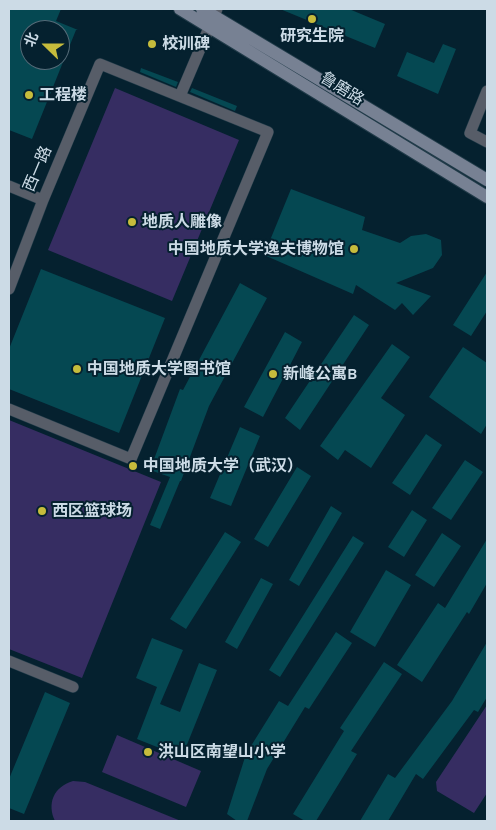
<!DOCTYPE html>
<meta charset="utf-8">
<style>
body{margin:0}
#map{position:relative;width:496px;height:830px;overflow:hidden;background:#05212f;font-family:Karla,"Noto Sans SC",sans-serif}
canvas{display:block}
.frame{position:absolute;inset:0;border:10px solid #ccdbe6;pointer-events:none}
.north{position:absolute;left:20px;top:20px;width:50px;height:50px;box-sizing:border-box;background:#05212f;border:1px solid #556b78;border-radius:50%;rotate:292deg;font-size:14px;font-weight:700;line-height:20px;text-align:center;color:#ccdbe6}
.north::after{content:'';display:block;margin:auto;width:18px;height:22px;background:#c6bc3c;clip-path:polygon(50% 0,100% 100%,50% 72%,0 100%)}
</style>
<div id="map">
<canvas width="496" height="830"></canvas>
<div class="frame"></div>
<div class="north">北</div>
</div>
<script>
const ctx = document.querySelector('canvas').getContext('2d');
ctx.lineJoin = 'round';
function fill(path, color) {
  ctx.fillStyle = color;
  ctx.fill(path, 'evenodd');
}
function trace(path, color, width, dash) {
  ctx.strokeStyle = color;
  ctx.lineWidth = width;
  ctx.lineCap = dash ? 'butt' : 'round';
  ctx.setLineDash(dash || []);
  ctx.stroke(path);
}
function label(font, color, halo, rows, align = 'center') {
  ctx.font = font + ' Karla,"Noto Sans SC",sans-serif';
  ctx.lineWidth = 4;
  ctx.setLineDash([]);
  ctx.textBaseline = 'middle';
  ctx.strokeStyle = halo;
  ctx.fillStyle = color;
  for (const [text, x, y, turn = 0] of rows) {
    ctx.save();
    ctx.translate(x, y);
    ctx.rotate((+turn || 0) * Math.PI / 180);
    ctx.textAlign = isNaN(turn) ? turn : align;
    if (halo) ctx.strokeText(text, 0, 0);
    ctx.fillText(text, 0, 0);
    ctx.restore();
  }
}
fill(new Path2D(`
 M 115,88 L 239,140 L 172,301 L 48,250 Z
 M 9,420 L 161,482 L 82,678 L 9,649 Z
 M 487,705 L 487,793 L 474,813 L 437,791 L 436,782 Z
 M 117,735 L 201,771 L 186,807 L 102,772 Z
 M 73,781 L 85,782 L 181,821 L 55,821 C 47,804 53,787 73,781 Z`), '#362d62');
fill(new Path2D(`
 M 9,9 L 61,9 L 56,21 L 78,30 L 76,30 L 32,139 L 9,130 ZM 30,30 L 60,30 L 60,60 L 30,60 Z
 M 280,9 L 349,9 L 385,24 L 375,48 Z
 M 443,44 L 456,49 L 438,94 L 397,76 L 407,52 L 434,63 Z
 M 141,68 L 178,82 L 176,87 L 140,72 Z
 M 192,88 L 237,106 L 235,111 L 190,92 Z
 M 291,189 L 365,217 L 362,230 L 400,243 L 411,236 L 426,234 L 441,240 L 442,255 L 433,268 L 396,283 L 431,296 L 413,315 L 402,303 L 395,310 L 356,285 L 353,294 L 264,255 Z
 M 41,269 L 165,318 L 119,433 L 9,389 L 9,349 Z
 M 487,272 L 487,311 L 471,336 L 453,325 Z
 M 240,283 L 267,298 L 209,406 L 181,481 L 180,481 L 160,529 L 150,525 L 170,477 L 150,470 L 180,389 L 183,390 Z
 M 354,315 L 369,325 L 300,430 L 285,418 Z
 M 285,332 L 302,342 L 263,417 L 244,407 Z
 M 392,344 L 410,357 L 381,398 L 405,415 L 371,468 L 345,450 L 338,460 L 320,446 Z
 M 463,347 L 487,363 L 487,424 L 481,434 L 429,397 Z
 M 240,427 L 260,436 L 231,506 L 210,498 Z
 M 426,434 L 442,445 L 410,495 L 392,483 Z
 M 465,460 L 483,472 L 451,520 L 432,508 Z
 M 297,467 L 311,476 L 268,547 L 254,539 Z
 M 331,506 L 342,513 L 299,586 L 289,580 Z
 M 412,510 L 427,520 L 404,557 L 388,547 Z
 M 225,532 L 241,542 L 186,629 L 170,619 Z
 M 442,533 L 461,546 L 434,587 L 415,575 Z
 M 353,536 L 364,543 L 280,677 L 269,670 Z
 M 487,539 L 487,583 L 469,614 L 467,612 L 422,682 L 397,665 L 438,603 L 445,608 Z
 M 386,570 L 411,585 L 375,647 L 350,632 Z
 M 261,578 L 273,584 L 237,649 L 225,642 Z
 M 336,632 L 352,643 L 309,709 L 305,707 L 267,769 L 247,821 L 237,821 L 227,814 L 246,754 L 279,701 L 288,706 Z
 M 152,638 L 183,650 L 160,704 L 180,712 L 199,663 L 217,670 L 182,757 L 137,739 L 157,687 L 136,678 Z
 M 487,642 L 487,697 L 478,712 L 474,710 L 423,779 L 416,774 L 388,821 L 360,821 L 388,774 L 395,778 L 452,701 Z
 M 384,662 L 402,674 L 351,751 L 357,754 L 316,821 L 305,821 L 293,814 L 344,731 L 340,728 Z
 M 45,692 L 70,703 L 24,814 L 9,808 L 9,779 Z`), '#054852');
const street = new Path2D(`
 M 487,91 L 470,133 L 487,142
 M 180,96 L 217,9
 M 9,186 L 43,200
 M 9,289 L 43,200 L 100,64 L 268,132 L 131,459 L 9,409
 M 9,661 L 73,687`);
const secondary = new Path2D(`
 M 180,9 L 487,197
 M 202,9 L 487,180`);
trace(street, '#213b49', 12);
trace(secondary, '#213b49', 14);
trace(street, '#575d68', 11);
trace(secondary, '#778193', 12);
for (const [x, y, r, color] of [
 [312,19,5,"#c6bc3c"],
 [152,44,5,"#c6bc3c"],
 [29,95,5,"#c6bc3c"],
 [132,222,5,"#c6bc3c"],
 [354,249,5,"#c6bc3c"],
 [77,369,5,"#c6bc3c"],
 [273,374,5,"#c6bc3c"],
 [133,466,5,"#c6bc3c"],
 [42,511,5,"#c6bc3c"],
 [148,752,5,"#c6bc3c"]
]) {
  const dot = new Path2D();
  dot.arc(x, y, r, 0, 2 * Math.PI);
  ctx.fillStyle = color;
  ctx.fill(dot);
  trace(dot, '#05212f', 2);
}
label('bold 16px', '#ccdbe6', '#05212f', [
 ["研究生院",312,36,"center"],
 ["校训碑",162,44],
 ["工程楼",39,95],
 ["地质人雕像",142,222],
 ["中国地质大学逸夫博物馆",344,249,"right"],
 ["中国地质大学图书馆",87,369],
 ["新峰公寓B",283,374],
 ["中国地质大学（武汉）",143,466],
 ["西区篮球场",52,511],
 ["洪山区南望山小学",158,752]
], 'left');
label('16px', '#ccdbe6', '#05212f', [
 ["鲁磨路",342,89,32],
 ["西一路",38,169,-67]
]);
</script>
